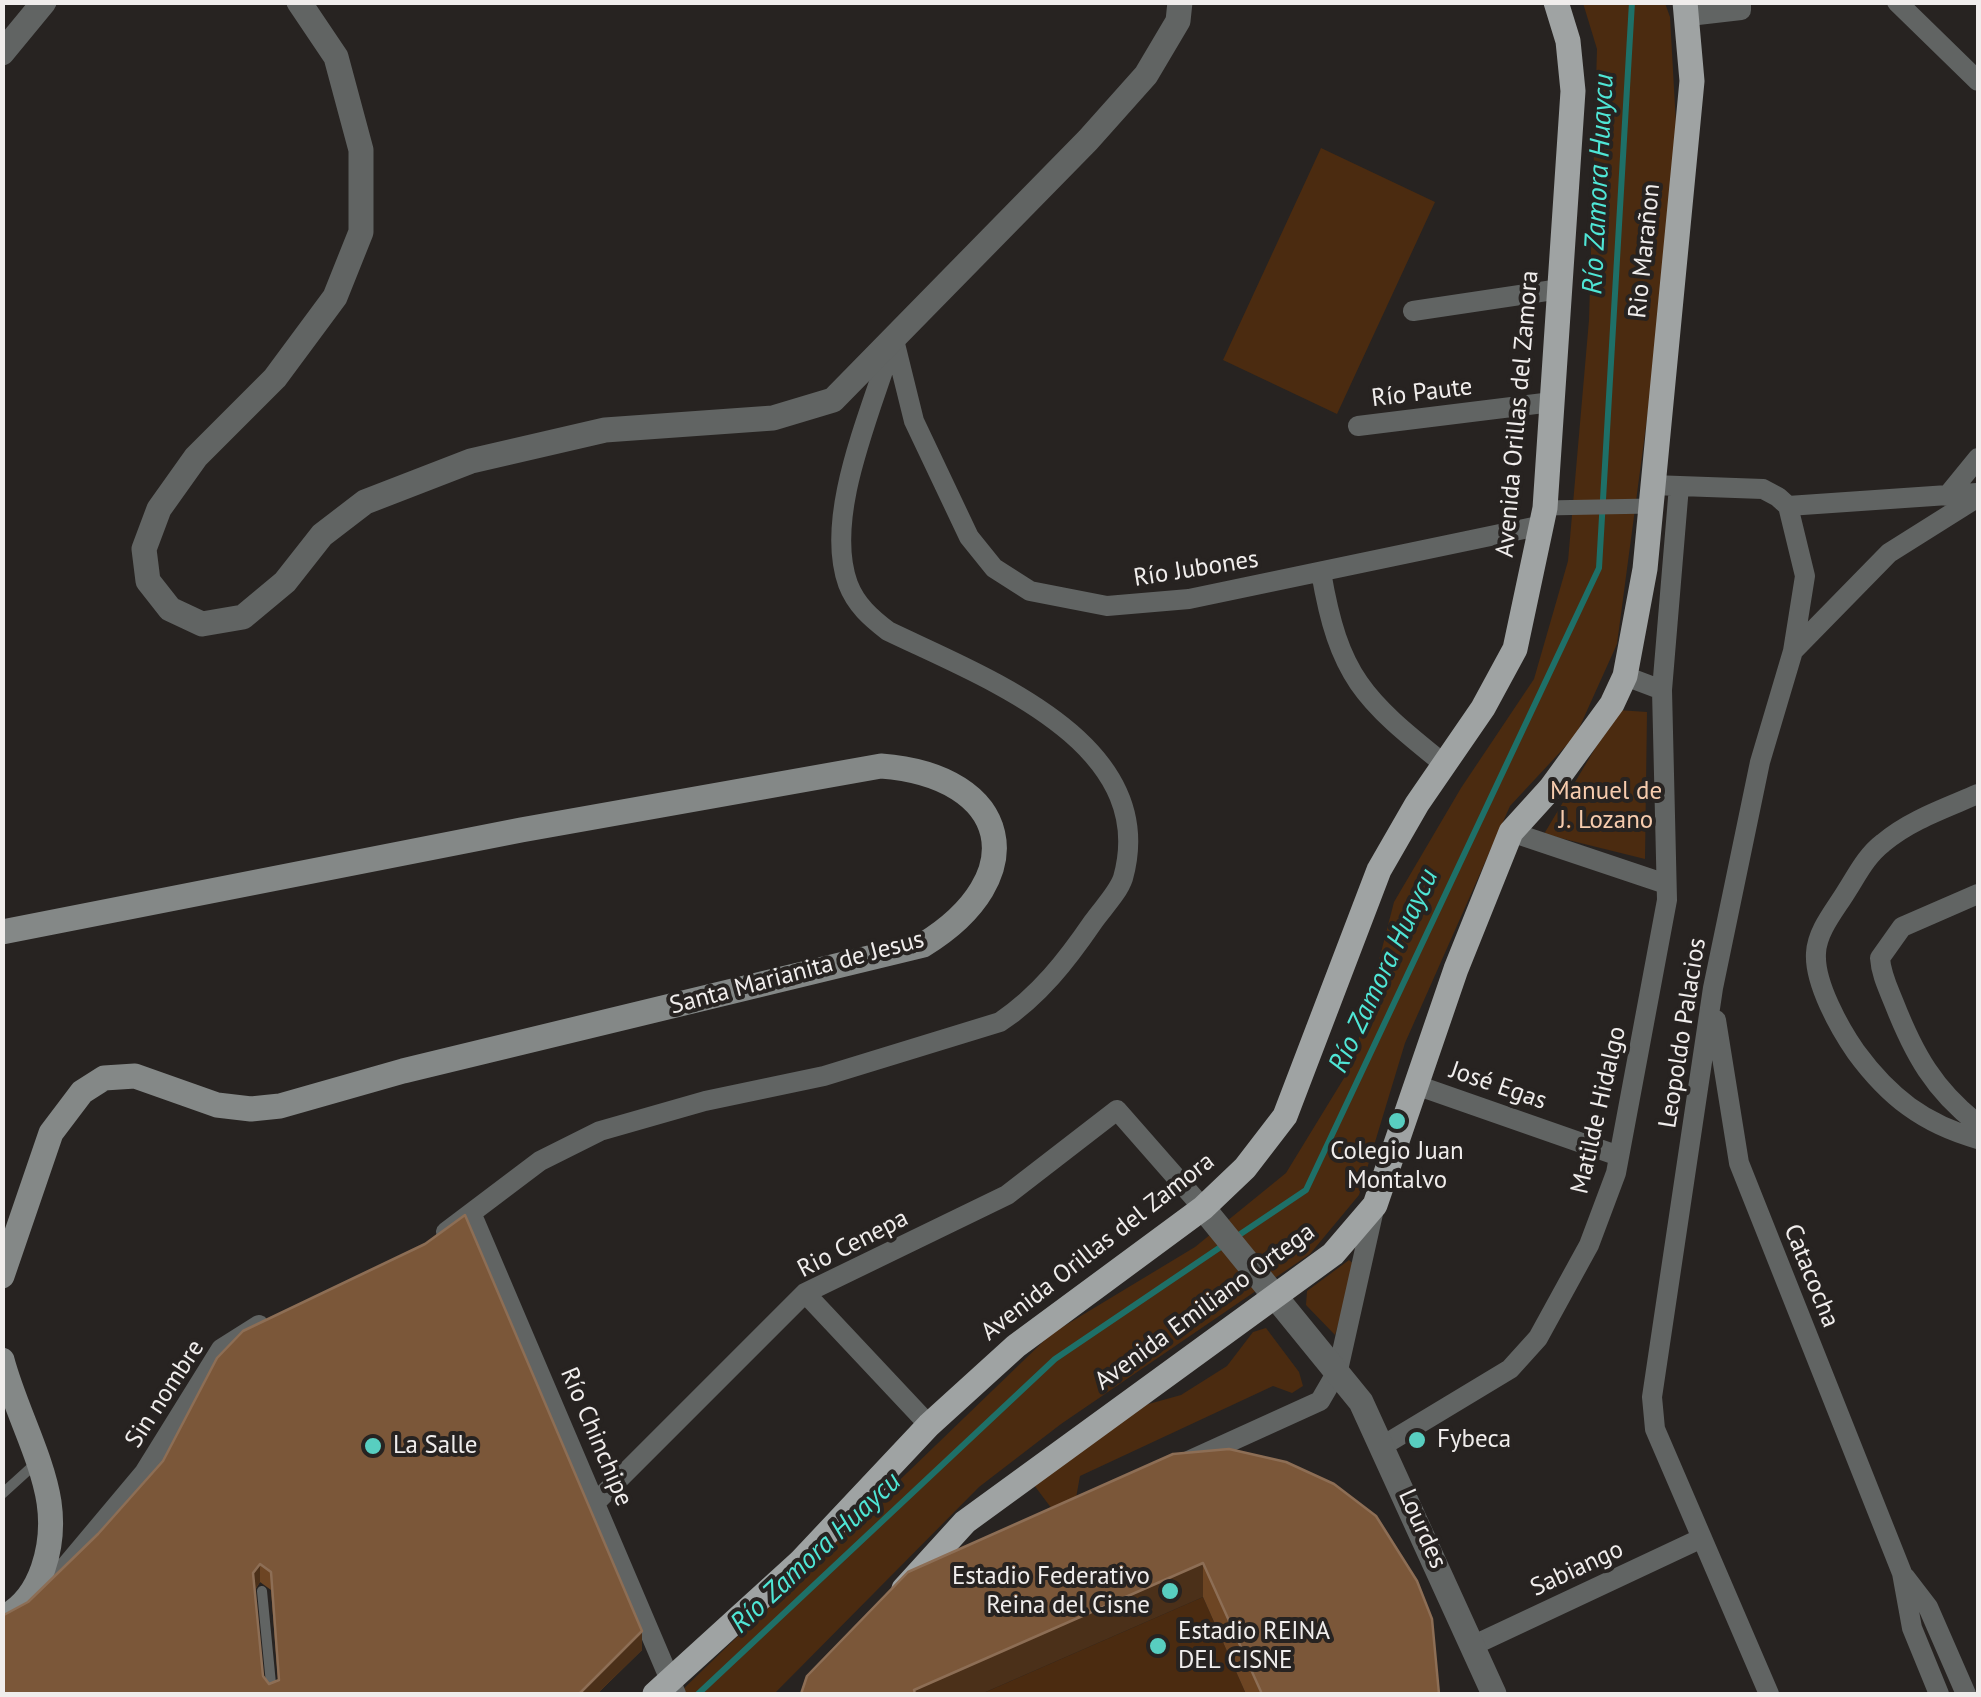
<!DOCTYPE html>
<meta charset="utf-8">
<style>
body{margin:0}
#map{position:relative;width:1981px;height:1697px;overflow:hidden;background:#272321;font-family:"PT Sans",sans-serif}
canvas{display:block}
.frame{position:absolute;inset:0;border:5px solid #f0edec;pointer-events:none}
</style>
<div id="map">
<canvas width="1981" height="1697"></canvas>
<div class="frame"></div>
</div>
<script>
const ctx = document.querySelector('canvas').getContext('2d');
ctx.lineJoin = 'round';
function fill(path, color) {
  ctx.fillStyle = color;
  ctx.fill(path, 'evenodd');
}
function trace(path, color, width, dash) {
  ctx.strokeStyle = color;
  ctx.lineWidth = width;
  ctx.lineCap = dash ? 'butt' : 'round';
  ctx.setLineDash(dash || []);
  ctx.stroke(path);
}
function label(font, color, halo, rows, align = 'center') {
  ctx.font = font + ' "PT Sans",sans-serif';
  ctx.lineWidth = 8;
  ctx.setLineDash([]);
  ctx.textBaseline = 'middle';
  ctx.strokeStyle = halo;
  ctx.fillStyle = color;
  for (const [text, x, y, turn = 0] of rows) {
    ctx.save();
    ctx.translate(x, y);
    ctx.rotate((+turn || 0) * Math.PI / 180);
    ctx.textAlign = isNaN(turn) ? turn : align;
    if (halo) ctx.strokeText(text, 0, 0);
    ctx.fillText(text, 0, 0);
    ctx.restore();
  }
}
fill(new Path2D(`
 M 1583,3 L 1665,3 L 1670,17 L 1679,178 L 1617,644 L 1576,735 L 1510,806 L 1405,1043 L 1359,1195 L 1310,1254 L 1061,1424 L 979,1487 L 774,1694 L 678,1694 L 1051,1334 L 1195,1247 L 1286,1173 L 1352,1065 L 1394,902 L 1461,788 L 1534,679 L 1568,561 L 1589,320 L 1597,49 Z
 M 1321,148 L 1435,202 L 1337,414 L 1223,360 Z
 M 1618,710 L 1647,712 L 1645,859 L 1544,834 Z
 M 1349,1260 L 1356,1266 L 1335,1335 L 1306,1305 L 1307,1291 Z
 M 1266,1328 L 1299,1372 L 1303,1386 L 1292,1393 L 1273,1386 L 1080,1476 L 1076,1498 L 1052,1509 L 1034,1485 L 1145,1405 L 1181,1395 L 1227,1366 L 1253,1332 Z
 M 1203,1597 L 1246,1694 L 981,1694 Z`), '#4b2b10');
trace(new Path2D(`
 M 1236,1237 L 1306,1190 L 1599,568 L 1632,2
 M 698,1694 L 1055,1359 L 1225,1244`), '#1e7068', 6);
trace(new Path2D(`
 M 2,1494 L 35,1464
 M 262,1591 L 272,1694`), '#616463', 10);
trace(new Path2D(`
 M 1545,508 L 1651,506`), '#616463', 15);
trace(new Path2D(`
 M 1897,2 L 1978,81
 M 1689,16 L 1741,10 L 1741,2
 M 1413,311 L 1560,289
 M 894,340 L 914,421 L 969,537 L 994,568 L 1030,591 L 1107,606 L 1189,599 L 1543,525
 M 1358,426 L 1552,402
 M 1652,485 L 1763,489 L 1778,497 L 1788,506 L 1805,576 L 1793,651 L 1760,762 L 1713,988 L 1652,1397 L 1655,1429 L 1769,1694
 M 1947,496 L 1978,458
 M 1788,506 L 1977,493
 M 1321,572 C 1339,677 1363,699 1444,764
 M 1794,650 L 1889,553 L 1978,497
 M 1662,690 L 1679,486
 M 1978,794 C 1946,808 1910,820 1883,843 C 1866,856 1857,875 1846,892 C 1835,910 1817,931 1816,953 C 1814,983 1840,1029 1856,1052 C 1889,1097 1924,1124 1978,1139
 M 1511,832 L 1666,884
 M 1978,894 L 1902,927 L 1880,958 C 1881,974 1888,988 1894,1003 C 1914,1054 1934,1090 1978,1124
 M 1716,1020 L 1739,1163 L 1902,1573 L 1912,1628 L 1939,1694
 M 1416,1085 L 1619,1156
 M 472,1215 L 676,1694
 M 446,1232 L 540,1161 L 600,1131 L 705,1101 L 824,1076 L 1000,1022 C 1039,996 1067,960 1093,922 C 1102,909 1118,893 1123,878 C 1161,742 983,677 888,631 C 871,618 856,605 848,584 C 823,515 873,408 893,340
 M 805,1293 L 929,1425
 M 1384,1445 L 1510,1369 L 1538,1338 L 1589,1245 L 1616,1173 L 1667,900 L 1662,690 L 1625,676
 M 1188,1461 L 1320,1401 L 1338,1370 L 1374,1209
 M 597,1501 L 805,1293 L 1007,1195 L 1117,1110 L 1203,1208
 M 1905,1577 L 1928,1607 L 1966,1694
 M 38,1582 L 66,1566 L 144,1473 L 221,1349 L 259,1325
 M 1474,1645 L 1702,1538`), '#616463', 20);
trace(new Path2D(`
 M 299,2 L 336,57 L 361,150 L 361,232 L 335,297 L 275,378 L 196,457 L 159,509 L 144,549 L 148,581 L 170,609 L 202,624 L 243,617 L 285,582 L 322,535 L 365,502 L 471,461 L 605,430 L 773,418 L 833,400 L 1088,140 L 1146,75 L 1178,21 L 1180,2
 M 2,53 L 44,2
 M 1203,1208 L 1361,1402 L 1494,1694`), '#616463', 25);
trace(new Path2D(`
 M 2,932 L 521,830 L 881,766 C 1012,776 1034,877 923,945 L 403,1071 L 280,1106 L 251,1109 L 217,1105 L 135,1076 L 104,1078 L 82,1092 L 51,1133 L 2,1276
 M 2,1360 C 14,1406 42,1457 49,1502 C 55,1543 43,1599 2,1618`), '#848887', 25);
trace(new Path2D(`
 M 904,1589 L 965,1522 L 1333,1254 L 1375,1205 L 1456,969 L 1511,832 L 1550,789 L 1612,704 L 1625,676 L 1645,569 L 1692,81 L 1685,2
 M 655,1694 L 800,1562 L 929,1425 L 1016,1346 L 1203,1208 L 1245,1168 L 1285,1116 L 1379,870 L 1417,804 L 1483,708 L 1515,649 L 1545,508 L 1573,91 L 1568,41 L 1556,2`), '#9fa3a3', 25);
fill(new Path2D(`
 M 1173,1454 L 1439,1694 L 1246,1694 L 1203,1597 Z
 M 163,1461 L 642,1650 L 597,1694 L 2,1694 L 28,1602 L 98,1534 ZM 260,1582 L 271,1590 L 278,1680 L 269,1684 L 263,1676 L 255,1590 Z`), '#6d4523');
fill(new Path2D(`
 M 1203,1563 L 1203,1597 L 981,1694 L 914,1694 L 914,1690 Z
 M 260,1564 L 260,1582 L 253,1592 L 253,1573 Z
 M 642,1631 L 642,1650 L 597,1694 L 579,1694 Z`), '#4b3019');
const building = new Path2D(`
 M 465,1215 L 642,1631 L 579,1694 L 2,1694 L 2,1616 L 28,1602 L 98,1534 L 163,1461 L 217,1358 L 243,1331 L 425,1244 ZM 260,1564 L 271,1572 L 279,1680 L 269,1684 L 263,1676 L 253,1573 Z
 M 1229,1449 L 1286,1462 L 1334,1484 L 1376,1516 L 1417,1581 L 1432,1619 L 1439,1694 L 1262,1694 L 1203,1563 L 914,1690 L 915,1694 L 801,1694 L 807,1676 L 908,1572 L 1173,1454 Z`);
fill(building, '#7b5739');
trace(building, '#8d6e55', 2.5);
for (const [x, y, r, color] of [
 [1397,1121,10,"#58cec0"],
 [1417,1440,10,"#58cec0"],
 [373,1446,10,"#58cec0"],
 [1170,1591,10,"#58cec0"],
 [1158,1646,10,"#58cec0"]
]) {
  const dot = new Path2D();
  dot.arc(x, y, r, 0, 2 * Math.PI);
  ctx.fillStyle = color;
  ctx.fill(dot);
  trace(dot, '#272321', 4);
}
label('25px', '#f0edec', '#272321', [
 ["Rio Marañon",1645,251,-84],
 ["Río Paute",1422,393,-7],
 ["Avenida Orillas del Zamora",1518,414,-85],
 ["Río Jubones",1196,569,-9],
 ["Santa Marianita de Jesus",797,973,-15],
 ["Leopoldo Palacios",1683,1033,-81],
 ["José Egas",1498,1086,19],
 ["Matilde Hidalgo",1599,1110,-77],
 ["Rio Cenepa",853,1244,-27],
 ["Avenida Orillas del Zamora",1098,1247,-38],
 ["Catacocha",1811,1276,68],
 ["Avenida Emiliano Ortega",1205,1307,-36],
 ["Sin nombre",165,1394,-57],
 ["Río Chinchipe",596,1437,67],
 ["Lourdes",1422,1529,66],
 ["Sabiango",1577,1569,-25]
]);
label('25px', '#f7ccae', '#272321', [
 ["Manuel de",1606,792],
 ["J. Lozano",1606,821]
]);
label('25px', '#f0edec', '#272321', [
 ["Colegio Juan",1397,1152,"center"],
 ["Montalvo",1397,1181,"center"],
 ["Fybeca",1437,1440],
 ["La Salle",393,1446],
 ["Estadio Federativo",1150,1577,"right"],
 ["Reina del Cisne",1150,1606,"right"],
 ["Estadio REINA",1178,1632],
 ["DEL CISNE",1178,1661]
], 'left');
label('italic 28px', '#4fe6d6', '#272321', [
 ["Río Zamora Huaycu",1599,184,-87],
 ["Río Zamora Huaycu",1384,971,-65],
 ["Río Zamora Huaycu",816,1553,-43]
]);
</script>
